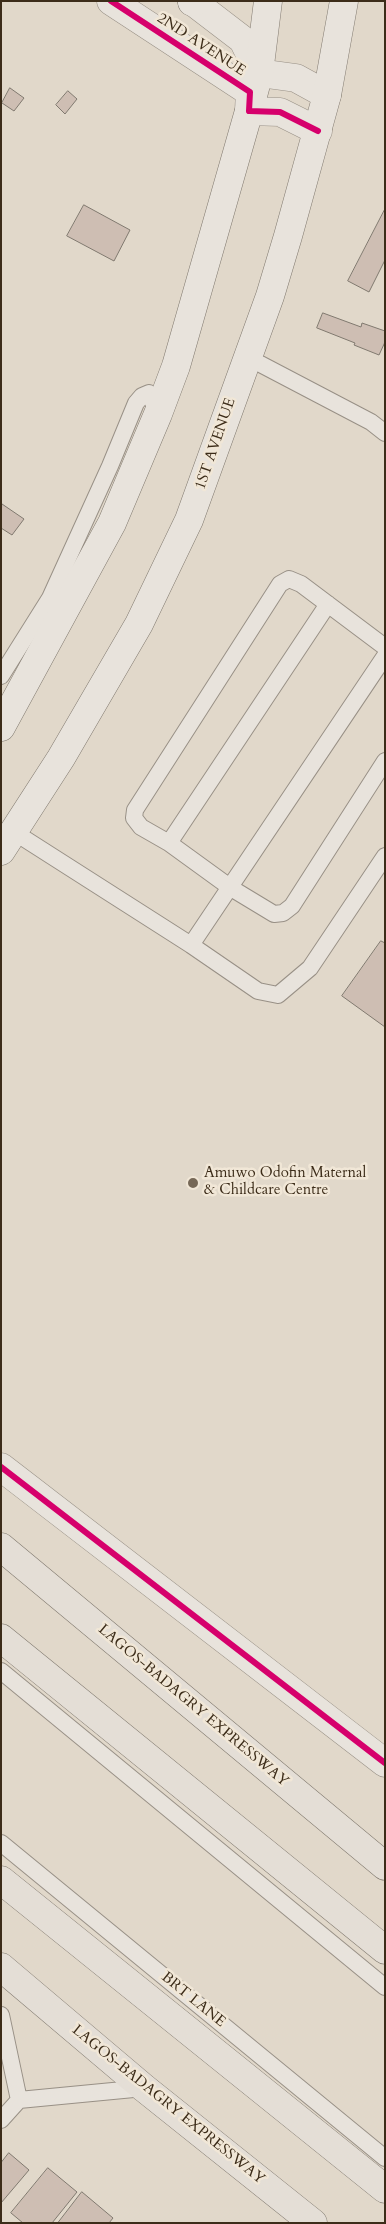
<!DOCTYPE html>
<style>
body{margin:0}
#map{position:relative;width:386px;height:2224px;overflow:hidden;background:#e1d8ca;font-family:Cardo,serif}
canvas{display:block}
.frame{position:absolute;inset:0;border:2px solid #3c2c19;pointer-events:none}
</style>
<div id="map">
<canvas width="386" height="2224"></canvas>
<div class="frame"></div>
</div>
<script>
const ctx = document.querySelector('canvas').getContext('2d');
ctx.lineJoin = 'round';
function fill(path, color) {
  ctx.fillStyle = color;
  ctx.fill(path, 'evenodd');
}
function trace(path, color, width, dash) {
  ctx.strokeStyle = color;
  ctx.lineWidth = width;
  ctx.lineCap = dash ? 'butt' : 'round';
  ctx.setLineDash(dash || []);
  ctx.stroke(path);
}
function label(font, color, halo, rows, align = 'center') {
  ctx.font = font + ' Cardo,serif';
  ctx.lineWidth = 5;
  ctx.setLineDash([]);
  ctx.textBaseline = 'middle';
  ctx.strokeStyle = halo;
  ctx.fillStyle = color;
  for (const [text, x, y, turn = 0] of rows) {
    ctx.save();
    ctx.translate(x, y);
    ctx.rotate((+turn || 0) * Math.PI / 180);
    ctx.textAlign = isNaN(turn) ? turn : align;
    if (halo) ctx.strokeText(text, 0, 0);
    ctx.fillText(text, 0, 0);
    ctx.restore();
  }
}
const building = new Path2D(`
 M 10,88 L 24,98 L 14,111 L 2,103 Z
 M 68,91 L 77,99 L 65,114 L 56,105 Z
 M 84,205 L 130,230 L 114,261 L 67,236 Z
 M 385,209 L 385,260 L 369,292 L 348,281 Z
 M 323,313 L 361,327 L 362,323 L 385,331 L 385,342 L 379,355 L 354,345 L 355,343 L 317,328 Z
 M 2,504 L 24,519 L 12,535 L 1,528 Z
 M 381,941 L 385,943 L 385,1027 L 342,996 Z
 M 9,2153 L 29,2170 L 1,2203 L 1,2163 Z
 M 48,2168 L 77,2192 L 52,2223 L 23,2223 L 11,2213 Z
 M 82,2192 L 113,2218 L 109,2223 L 58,2223 Z`);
fill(building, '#cebeb3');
trace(building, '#80796f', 1);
const service = new Path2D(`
 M 247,357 L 371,422 L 385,433
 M 328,604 L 169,843 L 231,888 L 274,914 L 283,913 L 292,906 L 385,761
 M 1,676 L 50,598 L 110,466 L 136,403 L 142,396 L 149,393 L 158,414
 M 6,831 L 14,832 L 191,945 L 258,991 L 278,995 L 310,968 L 385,856
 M 169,843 L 141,827 L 134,818 L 135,810 L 280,584 L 289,579 L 301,584 L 385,647
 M 191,945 L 385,656
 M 1,1671 L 385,1987
 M 1,1843 L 385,2158
 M 1,2015 L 19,2100
 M 1,2120 L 19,2100 L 144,2088`);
const minor = new Path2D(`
 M 1,1467 L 385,1763`);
const tertiary = new Path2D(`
 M 111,1 L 250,92 L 249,111 L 280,112 L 318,131
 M 192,1 L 243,40 L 259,73 L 296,78 L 327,95`);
const secondary = new Path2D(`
 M 192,2 L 197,1
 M 1,727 L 112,523 L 158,414 L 176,366 L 249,111 L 259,73 L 268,1
 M 1,851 L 61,758 L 139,624 L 189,520 L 270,296 L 288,236 L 327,95 L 344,1`);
const primary = new Path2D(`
 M 1,1547 L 385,1866
 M 1,1967 L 144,2088 L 313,2223`);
const motorway = new Path2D(`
 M 1,1638 L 385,1950
 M 1,1880 L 385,2189`);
trace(service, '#989086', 18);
trace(minor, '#989086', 29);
trace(tertiary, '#989086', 29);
trace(secondary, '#80796f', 29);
trace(primary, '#80796f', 29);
trace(motorway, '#80796f', 29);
trace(service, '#e8e3dc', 16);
trace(minor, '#e8e3dc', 28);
trace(tertiary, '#e8e3dc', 28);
trace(secondary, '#e8e3dc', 28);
trace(primary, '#e4ded6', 28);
trace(motorway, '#e4ded6', 28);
trace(new Path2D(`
 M 111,1 L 250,92 L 249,111 L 280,112 L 318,131
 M 1,1467 L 385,1763`), '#d6006c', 6);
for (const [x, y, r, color] of [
 [193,1183,6,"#766857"]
]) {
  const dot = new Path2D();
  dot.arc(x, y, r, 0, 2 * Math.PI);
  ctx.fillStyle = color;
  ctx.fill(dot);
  trace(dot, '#f1e7d7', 2);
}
label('15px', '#3c2c19', '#f1e7d7', [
 ["2ND AVENUE",201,45,33],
 ["1ST AVENUE",216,444,-71],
 ["LAGOS-BADAGRY EXPRESSWAY",193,1706,40],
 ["BRT LANE",193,2000,39],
 ["LAGOS-BADAGRY EXPRESSWAY",168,2105,39]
]);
label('15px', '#3c2c19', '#f1e7d7', [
 ["Amuwo Odofin Maternal",204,1174],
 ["& Childcare Centre",204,1191]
], 'left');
</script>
